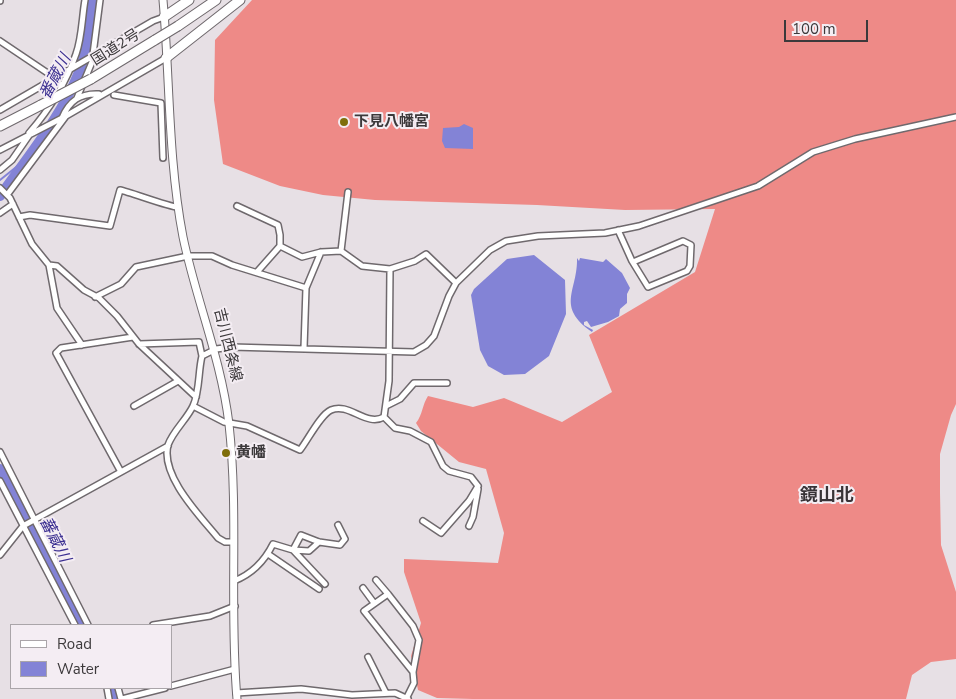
<!DOCTYPE html>
<meta charset="utf-8">
<style>
body{margin:0}
#map{position:relative;width:956px;height:699px;overflow:hidden;background:#e7e0e5;font-family:"Nunito Sans",sans-serif}
canvas{display:block}
.legend{position:absolute;left:10px;top:624px;width:162px;height:65px;box-sizing:border-box;background:#f4edf3;border:1px solid #aaa5a9;margin:0;padding:6px 9px;list-style:none;font-size:15px;color:#3c393b}
.legend li{display:flex;align-items:center;gap:10px;height:25px}
.legend b{width:25px;border:1px solid #aaa5a9}
.scale{position:absolute;left:784px;top:20px;width:84px;height:22px;box-sizing:border-box;border:2px solid #3c393b;border-top:0;padding-left:6px;font-size:15px;line-height:18px;white-space:nowrap;color:#3c393b;-webkit-text-stroke:4px #f4edf3;paint-order:stroke}
</style>
<div id="map">
<canvas width="956" height="699"></canvas>
<ul class="legend">
<li><b style="height:6px;background:#fff"></b>Road</li>
<li><b style="height:14px;background:#8383d6"></b>Water</li>
</ul>
<div class="scale">100 m</div>
</div>
<script>
const ctx = document.querySelector('canvas').getContext('2d');
ctx.lineJoin = 'round';
function fill(path, color) {
  ctx.fillStyle = color;
  ctx.fill(path, 'evenodd');
}
function trace(path, color, width, dash) {
  ctx.strokeStyle = color;
  ctx.lineWidth = width;
  ctx.lineCap = dash ? 'butt' : 'round';
  ctx.setLineDash(dash || []);
  ctx.stroke(path);
}
function label(font, color, halo, rows, align = 'center') {
  ctx.font = font + ' "Nunito Sans","Noto Sans JP",sans-serif';
  ctx.lineWidth = 4;
  ctx.setLineDash([]);
  ctx.textBaseline = 'middle';
  ctx.strokeStyle = halo;
  ctx.fillStyle = color;
  for (const [text, x, y, turn = 0] of rows) {
    ctx.save();
    ctx.translate(x, y);
    ctx.rotate((+turn || 0) * Math.PI / 180);
    ctx.textAlign = isNaN(turn) ? turn : align;
    if (halo) ctx.strokeText(text, 0, 0);
    ctx.fillText(text, 0, 0);
    ctx.restore();
  }
}
fill(new Path2D(`
 M 252,0 L 956,0 L 956,404 L 951,415 L 940,454 L 940,493 L 941,545 L 956,592 L 956,659 L 931,662 L 912,675 L 906,699 L 473,699 L 437,698 L 418,690 L 411,656 L 421,623 L 404,572 L 404,559 L 498,563 L 504,533 L 486,469 L 459,462 L 421,431 L 416,423 C 423,414 422,405 428,396 L 473,407 L 504,398 L 562,422 L 612,392 L 589,335 L 695,272 L 715,209 L 625,210 L 537,205 L 375,200 L 323,195 L 280,186 L 223,164 L 214,100 L 215,40 Z`), '#ee8a87');
fill(new Path2D(`
 M 464,124 L 473,128 L 473,149 L 445,148 L 442,141 L 443,128 L 459,127 Z
 M 534,255 L 565,280 L 566,314 L 549,356 L 525,374 L 504,375 L 488,366 L 480,350 L 471,295 L 474,289 L 507,259 Z
 M 577,258 L 579,261 L 580,258 L 603,262 L 606,259 L 622,273 L 630,288 L 627,294 L 627,303 L 620,309 L 619,316 L 608,322 L 591,327 L 587,321 L 584,322 L 584,325 L 593,330 L 592,332 C 555,306 578,291 577,258 Z`), '#8383d6');
trace(new Path2D(`
 M 0,180 L 25,160`), '#8383d6', 2);
trace(new Path2D(`
 M 0,196 C 29,155 70,106 84,57 C 89,39 90,19 93,0
 M 0,469 L 81,625
 M 112,688 L 115,699`), '#8383d6', 10);
const minor = new Path2D(`
 M 0,1 L 0,0
 M 0,41 L 55,78 L 63,88
 M 114,95 L 161,103 L 163,158
 M 77,98 L 92,62 L 100,0
 M 0,110 L 153,21 L 164,17
 M 62,118 C 69,101 80,93 99,94
 M 29,133 C 49,110 66,83 76,54 C 82,38 82,17 85,0
 M 0,150 L 66,116 L 166,58
 M 0,170 L 12,160 L 30,134
 M 0,188 L 10,198 L 32,244 L 49,265 L 57,266 L 84,290 L 99,298 L 117,316 L 139,344 L 196,397
 M 7,195 L 66,116
 M 237,206 L 278,225 L 280,235 L 280,246
 M 0,213 L 13,204
 M 19,217 L 30,215 L 110,226 L 120,190 C 130,192 172,208 178,207
 M 618,230 L 632,261 L 648,287 L 687,271 L 690,266 L 691,245 L 683,241 L 633,262
 M 341,251 L 348,192
 M 49,265 L 57,308 L 82,345
 M 257,272 L 280,246 L 302,257 L 321,252 L 341,251 L 362,266 L 390,269 L 415,261 L 426,254 L 456,283
 M 95,297 L 121,284 L 136,267 L 188,256 L 212,256 L 232,265 L 306,288
 M 139,344 L 199,342 L 202,356
 M 304,348 L 306,288 L 321,252
 M 134,406 L 178,381
 M 193,406 L 224,422 L 247,426 L 300,450 C 308,440 320,415 331,410 C 349,402 366,427 384,417 L 389,381 L 390,269
 M 386,406 L 400,399 L 414,383 L 447,383
 M 384,417 L 395,428 L 410,431 L 431,442 L 443,466 L 449,471 L 471,477 L 478,486
 M 0,452 L 88,625
 M 121,472 L 56,353 L 61,348 L 133,337
 M 0,481 L 75,625
 M 423,521 L 441,533 L 469,501 L 478,486
 M 469,526 L 473,517 L 478,489
 M 234,542 L 225,542 L 218,538 C 201,517 160,476 168,445 C 173,431 187,419 193,406 C 200,391 198,372 202,356 L 216,349 L 232,347 L 414,352 L 426,345 L 434,336 L 449,296 L 456,283 L 490,250 L 506,241 L 538,236 L 605,233 L 639,226 L 758,186 L 813,152 L 855,139 L 956,117
 M 293,550 L 325,584
 M 293,550 L 309,551 L 319,542
 M 268,554 L 319,589
 M 0,555 L 23,526 L 168,446
 M 376,580 L 388,594
 M 234,581 C 252,574 265,560 273,544 L 293,550 L 301,535 L 319,542 L 340,545 L 345,539 L 338,525
 M 363,588 L 374,603
 M 388,594 L 413,626 L 419,640 L 413,672 L 364,611 Z
 M 153,625 L 210,616 L 235,606
 M 368,657 L 386,693
 M 171,686 L 235,669
 M 107,688 L 109,699
 M 118,688 L 121,699
 M 236,693 L 301,689 L 352,695 L 395,693 L 408,699
 M 407,697 L 414,683 L 413,672
 M 122,699 L 165,688`);
const secondary = new Path2D(`
 M 163,0 C 170,79 168,159 183,237 C 196,300 221,358 229,424 C 239,515 229,608 237,699`);
const trunk = new Path2D(`
 M 164,17 L 189,0
 M 178,26 L 216,0
 M 166,58 L 240,0
 M 91,79 L 155,40
 M 0,126 L 41,105`);
trace(minor, '#6f696d', 8);
trace(secondary, '#6f696d', 9);
trace(trunk, '#6f696d', 11);
trace(minor, '#fff', 5);
trace(secondary, '#fff', 7);
trace(trunk, '#fff', 9);
const trunkBridge = new Path2D(`
 M 155,40 L 178,26
 M 41,105 L 91,79`);
trace(trunkBridge, '#6f696d', 11, []);
trace(trunkBridge, '#fff', 9);
for (const [x, y, r, color] of [
 [344,122,5,"#7f6e0b"],
 [226,453,5,"#7f6e0b"]
]) {
  const dot = new Path2D();
  dot.arc(x, y, r, 0, 2 * Math.PI);
  ctx.fillStyle = color;
  ctx.fill(dot);
  trace(dot, '#f4edf3', 2);
}
label('15px', '#3c393b', '#f4edf3', [
 ["国道2号",116,48,-32],
 ["吉川西条線",227,345,76]
]);
label('bold 15px', '#3c393b', '#f4edf3', [
 ["下見八幡宮",354,122],
 ["黄幡",236,453]
], 'left');
label('italic 16px', '#3d3192', '#f4edf3', [
 ["番蔵川",56,77,-62],
 ["蕃蔵川",54,540,63]
]);
label('bold 18px', '#383337', '#f4edf3', [
 ["鏡山北",827,497]
]);
</script>
